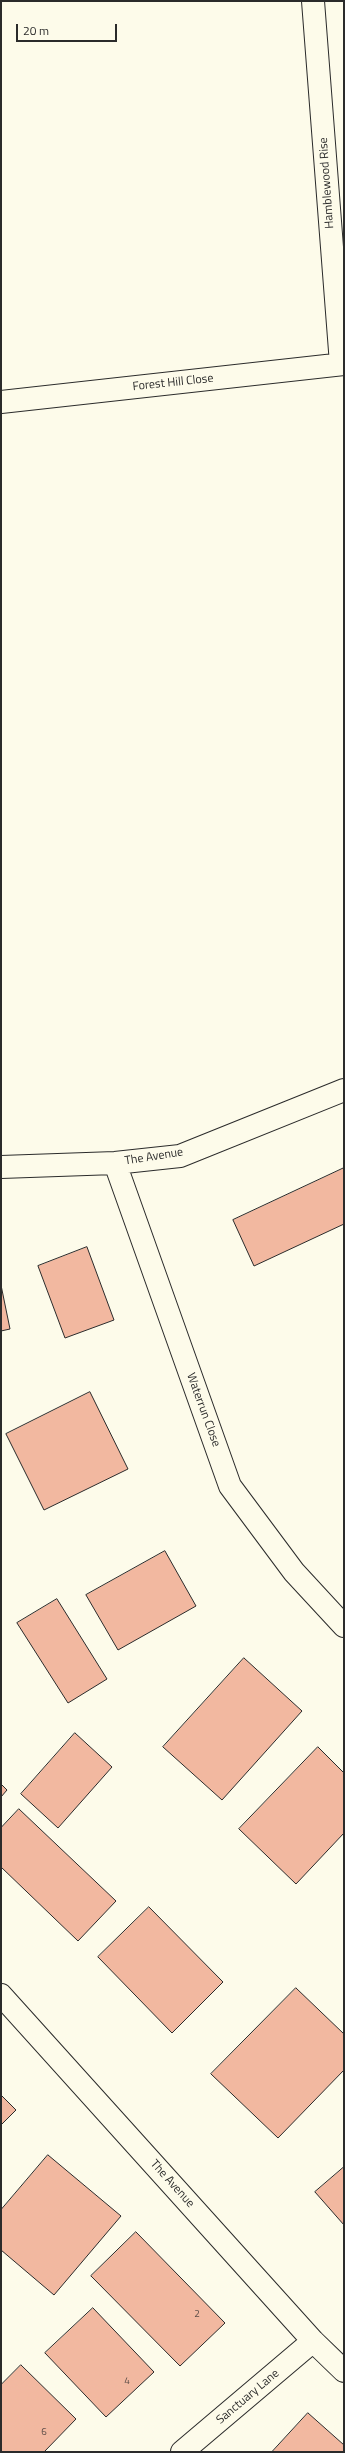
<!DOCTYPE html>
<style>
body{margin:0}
#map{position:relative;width:345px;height:2453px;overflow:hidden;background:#fdfbea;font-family:"Titillium Web",sans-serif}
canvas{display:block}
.frame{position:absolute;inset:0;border:2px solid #2b2b2b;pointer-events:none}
.scale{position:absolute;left:16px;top:24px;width:101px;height:18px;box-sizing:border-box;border:2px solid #2b2b2b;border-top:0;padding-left:5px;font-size:12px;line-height:14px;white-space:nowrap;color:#2b2b2b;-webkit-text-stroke:3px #fdfbea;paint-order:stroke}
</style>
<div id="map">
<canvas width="345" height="2453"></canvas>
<div class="frame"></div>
<div class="scale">20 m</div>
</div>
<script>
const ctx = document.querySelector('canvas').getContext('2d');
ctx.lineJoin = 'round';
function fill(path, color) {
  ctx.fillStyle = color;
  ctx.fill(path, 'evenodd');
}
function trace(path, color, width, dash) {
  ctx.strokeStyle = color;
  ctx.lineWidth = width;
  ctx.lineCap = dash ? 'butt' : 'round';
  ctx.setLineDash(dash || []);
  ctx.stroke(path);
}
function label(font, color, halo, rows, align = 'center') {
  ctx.font = font + ' "Titillium Web",sans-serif';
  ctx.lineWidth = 3;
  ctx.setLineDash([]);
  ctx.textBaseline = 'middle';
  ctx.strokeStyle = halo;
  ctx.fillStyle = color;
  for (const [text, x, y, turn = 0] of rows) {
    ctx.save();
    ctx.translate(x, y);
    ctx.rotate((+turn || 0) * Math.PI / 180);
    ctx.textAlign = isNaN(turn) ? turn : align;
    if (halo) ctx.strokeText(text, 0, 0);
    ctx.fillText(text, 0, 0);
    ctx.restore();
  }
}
const building = new Path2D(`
 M 344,1168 L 344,1224 L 254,1266 L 233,1220 Z
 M 87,1247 L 114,1320 L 65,1338 L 38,1266 Z
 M 1,1285 L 10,1329 L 1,1331 Z
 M 90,1392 L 128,1469 L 44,1510 L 6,1434 Z
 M 165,1551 L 196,1606 L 118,1650 L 86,1595 Z
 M 57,1599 L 107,1679 L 68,1703 L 17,1623 Z
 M 244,1658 L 302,1711 L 222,1800 L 163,1747 Z
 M 75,1733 L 112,1767 L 58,1828 L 21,1794 Z
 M 318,1747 L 344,1773 L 344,1833 L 296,1884 L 239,1829 Z
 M 1,1784 L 7,1790 L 1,1797 Z
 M 19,1809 L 116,1901 L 78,1941 L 1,1867 L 1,1828 Z
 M 149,1907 L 223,1982 L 172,2033 L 98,1957 Z
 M 296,1988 L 344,2034 L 344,2070 L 278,2138 L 211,2074 Z
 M 1,2095 L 16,2110 L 1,2125 Z
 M 48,2155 L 121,2216 L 54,2295 L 1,2250 L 1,2210 Z
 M 344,2167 L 344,2225 L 315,2192 Z
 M 136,2232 L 225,2323 L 180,2366 L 91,2276 Z
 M 93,2308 L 154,2372 L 106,2417 L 45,2353 Z
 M 21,2365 L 76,2419 L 44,2452 L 1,2452 L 1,2385 Z
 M 308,2413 L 344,2445 L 344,2452 L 272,2452 Z`);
fill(building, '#f2b8a0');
trace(building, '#2b2b2b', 1);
const street = new Path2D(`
 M 313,1 L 341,364
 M 1,402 L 344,364
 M 115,1163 L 230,1486 L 294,1572 L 344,1626
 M 1,1167 L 115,1163 L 180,1156 L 344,1090
 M 1,1995 L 313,2341 L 344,2371
 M 182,2452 L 313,2341`);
trace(street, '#2b2b2b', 24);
trace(street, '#fdfbea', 22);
label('10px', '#5d4e48', null, [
 ["2",197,2315],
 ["4",127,2382],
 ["6",44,2433]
]);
label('12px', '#2b2b2b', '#fdfbea', [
 ["Hamblewood Rise",327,183,-94],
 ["Forest Hill Close",173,383,-6],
 ["The Avenue",154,1157,-9],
 ["Waterrun Close",203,1410,70],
 ["The Avenue",172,2184,48],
 ["Sanctuary Lane",248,2397,-40]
]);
</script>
